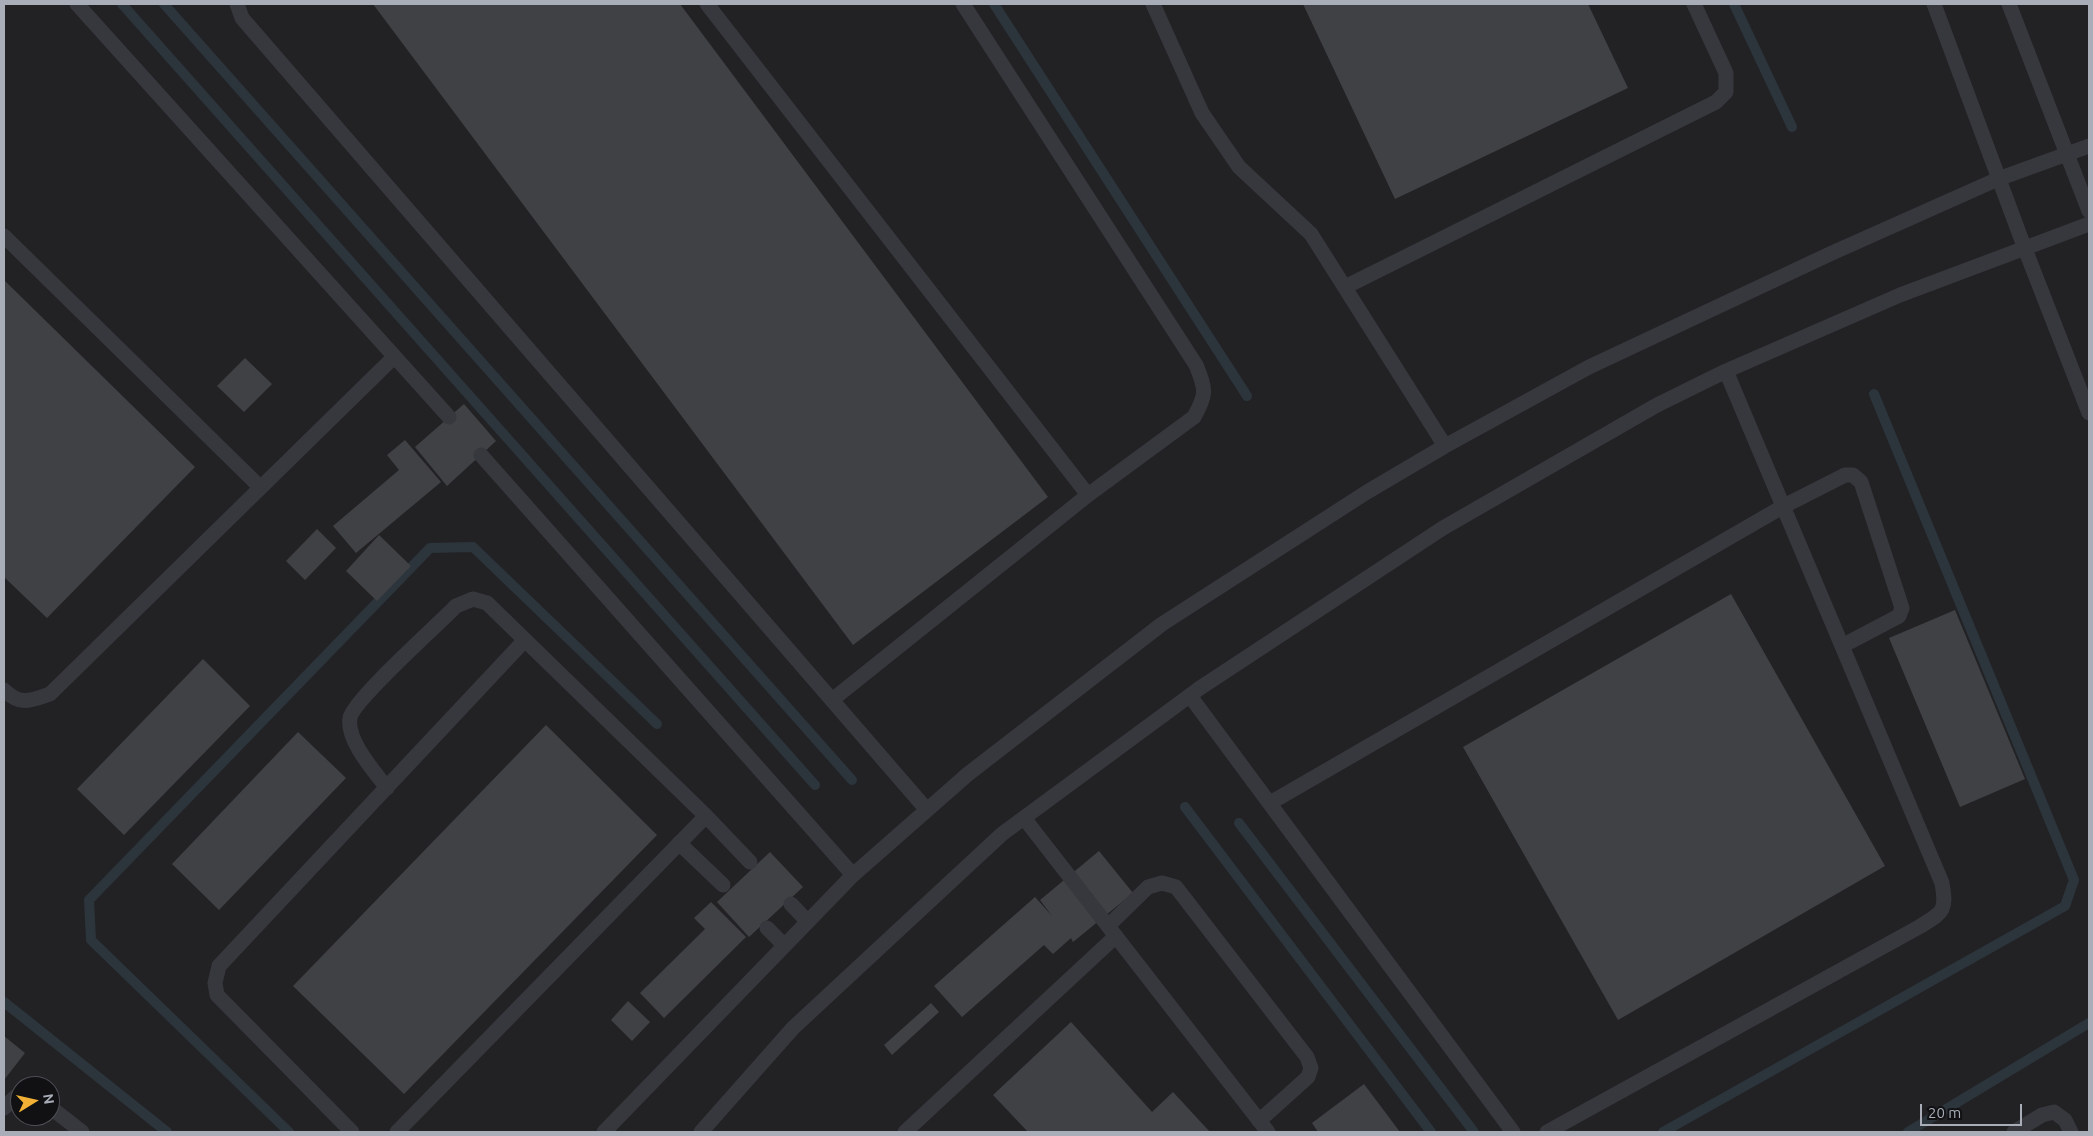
<!DOCTYPE html>
<style>
body{margin:0}
#map{position:relative;width:2093px;height:1136px;overflow:hidden;background:#161618;font-family:Ubuntu,sans-serif}
canvas{display:block}
.frame{position:absolute;inset:0;border:5px solid #a8adb8;pointer-events:none}
.north{position:absolute;left:10px;top:1076px;width:50px;height:50px;box-sizing:border-box;background:#111113;border:1px solid #4d4f55;border-radius:50%;rotate:81deg;font-size:14px;font-weight:700;line-height:20px;text-align:center;color:#a8adb8}
.north::after{content:'';display:block;margin:auto;width:18px;height:22px;background:#f2b134;clip-path:polygon(50% 0,100% 100%,50% 72%,0 100%)}
.scale{position:absolute;left:1920px;top:1104px;width:102px;height:22px;box-sizing:border-box;border:2px solid #a8adb8;border-top:0;padding-left:6px;font-size:15px;line-height:18px;white-space:nowrap;color:#a8adb8;-webkit-text-stroke:4px #111113;paint-order:stroke}
</style>
<div id="map">
<canvas width="2093" height="1136"></canvas>
<div class="frame"></div>
<div class="north">N</div>
<div class="scale">20 m</div>
</div>
<script>
const ctx = document.querySelector('canvas').getContext('2d');
ctx.lineJoin = 'round';
function fill(path, color) {
  ctx.fillStyle = color;
  ctx.fill(path, 'evenodd');
}
function trace(path, color, width, dash) {
  ctx.strokeStyle = color;
  ctx.lineWidth = width;
  ctx.lineCap = dash ? 'butt' : 'round';
  ctx.setLineDash(dash || []);
  ctx.stroke(path);
}
fill(new Path2D(`
 M 4,4 L 2089,4 L 2089,1132 L 4,1132 ZM 20,1086 L 50,1086 L 50,1116 L 20,1116 Z`), '#222225');
trace(new Path2D(`
 M 122,4 L 815,785
 M 164,4 L 852,780
 M 994,4 L 1247,396
 M 1734,4 L 1792,127
 M 1185,807 L 1431,1132
 M 1239,823 L 1474,1132
 M 4,1002 L 167,1132
 M 289,1132 L 91,940 L 89,900 L 430,548 L 473,547 L 657,724
 M 1663,1132 L 2065,906 L 2074,880 L 1874,394
 M 1908,1132 L 2089,1023`), '#2c353c', 10);
fill(new Path2D(`
 M 373,4 L 680,4 L 1048,497 L 853,645 Z
 M 1303,4 L 1588,4 L 1628,88 L 1395,199 Z
 M 4,280 L 195,467 L 47,618 L 4,577 Z
 M 245,358 L 272,384 L 244,412 L 217,386 Z
 M 464,404 L 496,441 L 447,486 L 415,447 Z
 M 405,440 L 441,482 L 356,553 L 333,526 L 399,470 L 387,455 Z
 M 317,529 L 336,548 L 305,580 L 286,561 Z
 M 379,535 L 411,566 L 377,601 L 346,571 Z
 M 1731,594 L 1885,866 L 1618,1020 L 1463,747 Z
 M 1955,610 L 2025,779 L 1960,807 L 1889,638 Z
 M 203,659 L 250,706 L 124,835 L 77,789 Z
 M 546,725 L 657,835 L 404,1094 L 293,986 Z
 M 298,732 L 346,778 L 219,910 L 172,864 Z
 M 1099,851 L 1133,893 L 1073,942 L 1071,938 L 1053,954 L 1044,945 L 962,1017 L 934,986 L 1035,897 L 1052,916 L 1040,900 Z
 M 770,852 L 803,887 L 749,937 L 717,902 Z
 M 711,902 L 746,937 L 664,1018 L 640,993 L 705,929 L 694,918 Z
 M 628,1001 L 650,1022 L 632,1041 L 611,1020 Z
 M 931,1003 L 939,1012 L 892,1055 L 884,1045 Z
 M 1071,1022 L 1152,1112 L 1173,1092 L 1210,1132 L 1028,1132 L 993,1095 Z
 M 4,1036 L 25,1053 L 4,1080 Z
 M 1364,1084 L 1400,1132 L 1318,1132 L 1312,1123 Z`), '#404145');
trace(new Path2D(`
 M 77,4 L 449,417
 M 237,4 L 242,18 L 927,810
 M 707,4 L 1088,495
 M 1153,4 L 1202,113 L 1239,167 L 1311,234 L 1445,446
 M 1934,4 L 2025,249 L 2089,413
 M 2009,4 L 2089,211
 M 4,236 L 260,487
 M 1345,287 L 1716,102 L 1726,92 L 1726,73 L 1694,4
 M 481,455 L 853,875
 M 4,690 C 20,706 30,701 50,694 L 394,357
 M 1190,696 L 1513,1132
 M 832,700 L 1088,495 L 1194,417 C 1207,394 1206,390 1196,365 L 963,4
 M 387,788 C 374,771 346,740 350,718 C 353,700 439,624 456,606 L 473,599 L 487,603 L 706,816 L 750,862
 M 1270,803 L 1784,506 L 1845,475 L 1853,475 L 1861,482 L 1902,608 L 1899,616 L 1842,646
 M 1024,818 L 1268,1132
 M 679,843 L 723,885
 M 791,904 L 807,921
 M 1108,926 L 1148,887 L 1162,883 L 1176,887 L 1307,1057 L 1311,1068 L 1308,1077 L 1259,1121
 M 767,928 L 784,945
 M 50,1107 L 82,1132
 M 4,1108 L 15,1097 L 20,1096
 M 352,1132 L 217,995 L 215,983 L 219,966 L 524,641
 M 397,1132 L 706,816
 M 604,1132 L 853,875 L 968,774 L 1162,624 L 1367,492 L 1445,446 L 1589,367 L 1832,253 L 1998,179 L 2089,146
 M 701,1132 L 793,1028 L 1002,834 L 1200,688 L 1443,528 L 1657,405 L 1726,371 L 1900,295 L 2089,224
 M 905,1132 L 1116,936
 M 1547,1132 L 1919,927 C 1943,912 1947,912 1942,883 L 1726,371
 M 2014,1132 L 2042,1115 L 2054,1112 L 2065,1120 L 2071,1132`), '#37383d', 15);
</script>
